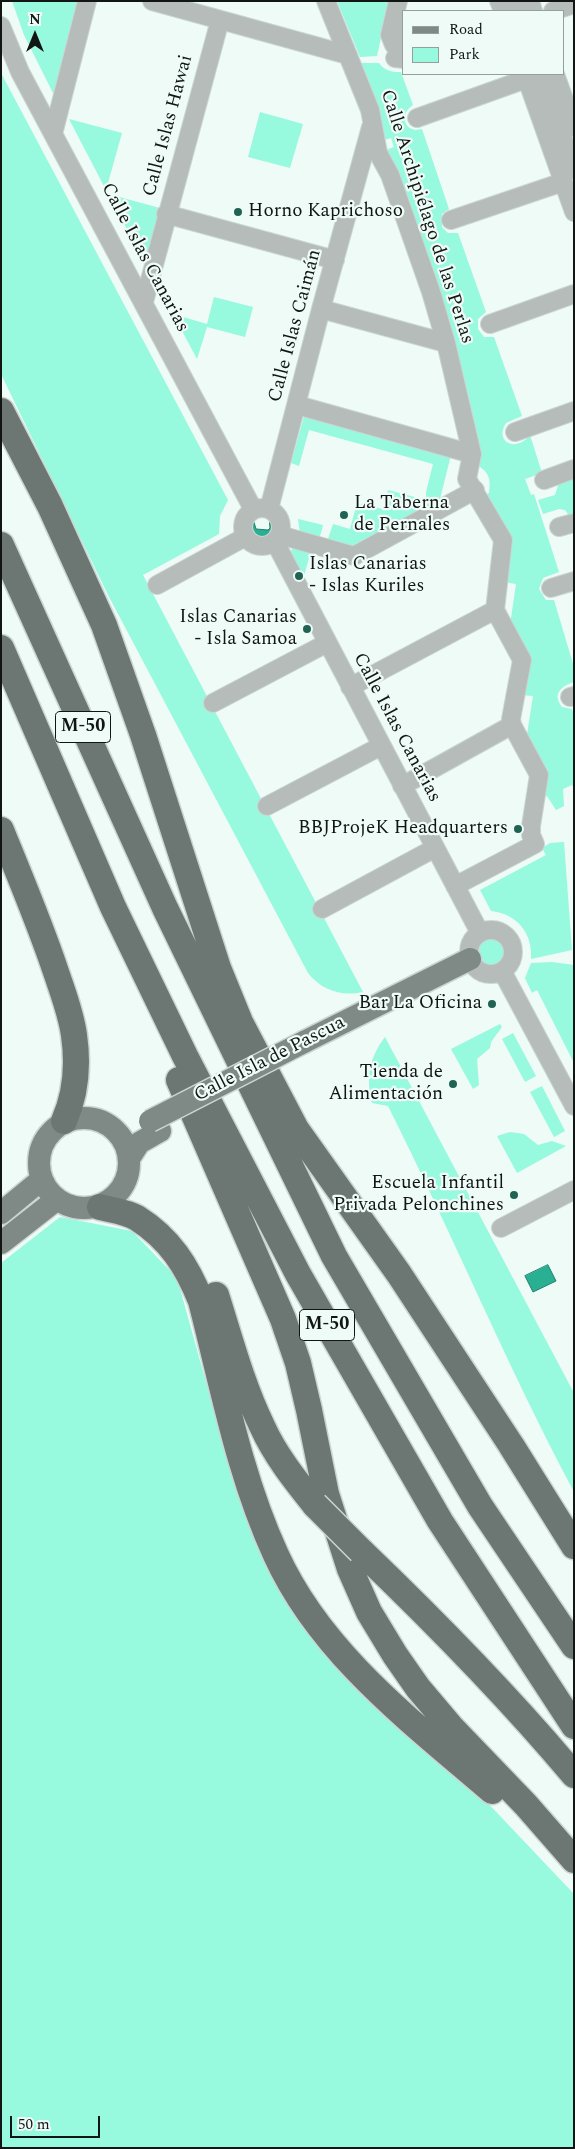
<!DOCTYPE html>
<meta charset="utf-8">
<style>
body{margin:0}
#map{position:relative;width:575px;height:2149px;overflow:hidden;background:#eefbf6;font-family:Spectral,serif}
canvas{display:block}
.frame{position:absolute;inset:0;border:2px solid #111514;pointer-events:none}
.legend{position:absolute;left:402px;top:10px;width:162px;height:65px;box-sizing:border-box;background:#eefbf6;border:1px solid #969f9c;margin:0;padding:6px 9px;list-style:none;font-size:15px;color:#111514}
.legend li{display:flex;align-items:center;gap:10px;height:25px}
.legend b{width:25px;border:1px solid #969f9c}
.north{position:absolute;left:10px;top:10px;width:50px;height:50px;-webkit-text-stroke:4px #eefbf6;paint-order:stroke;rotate:0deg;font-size:14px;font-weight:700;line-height:20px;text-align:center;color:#111514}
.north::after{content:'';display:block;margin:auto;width:18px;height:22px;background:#111514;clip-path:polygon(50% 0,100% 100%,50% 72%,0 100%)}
.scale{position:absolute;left:10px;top:2116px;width:90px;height:22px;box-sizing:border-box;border:2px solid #111514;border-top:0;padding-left:6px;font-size:15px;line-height:18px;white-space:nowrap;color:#111514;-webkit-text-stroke:4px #eefbf6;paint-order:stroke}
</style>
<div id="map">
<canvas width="575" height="2149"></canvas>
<div class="frame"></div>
<ul class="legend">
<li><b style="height:6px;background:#7f8986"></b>Road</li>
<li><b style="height:14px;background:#97f9dd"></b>Park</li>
</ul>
<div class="north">N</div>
<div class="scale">50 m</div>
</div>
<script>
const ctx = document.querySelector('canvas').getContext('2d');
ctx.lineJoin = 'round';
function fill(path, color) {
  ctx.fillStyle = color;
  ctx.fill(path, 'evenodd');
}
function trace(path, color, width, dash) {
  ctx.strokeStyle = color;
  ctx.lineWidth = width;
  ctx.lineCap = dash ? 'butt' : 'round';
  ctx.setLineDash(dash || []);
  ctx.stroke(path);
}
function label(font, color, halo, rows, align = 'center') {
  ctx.font = font + ' Spectral,serif';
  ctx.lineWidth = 4.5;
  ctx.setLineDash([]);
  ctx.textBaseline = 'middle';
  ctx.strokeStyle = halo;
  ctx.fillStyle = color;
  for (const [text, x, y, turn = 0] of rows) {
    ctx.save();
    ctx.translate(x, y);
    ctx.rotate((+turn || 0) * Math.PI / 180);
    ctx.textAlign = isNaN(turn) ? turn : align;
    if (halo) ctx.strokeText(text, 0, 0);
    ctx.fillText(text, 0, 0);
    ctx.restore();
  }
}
fill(new Path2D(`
 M 12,1 L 82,1 L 56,99 L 24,35 Z
 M 337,1 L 389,1 L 377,56 L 360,57 Z
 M 359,63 L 379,63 C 385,71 391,72 401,72 L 413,105 C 398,115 405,134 422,129 L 449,209 L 442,214 L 442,227 L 448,233 L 458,233 L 486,312 L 478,319 L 478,329 L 484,337 L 494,337 L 522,416 L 506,423 C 494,442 516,453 530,435 L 542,473 L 525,479 L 531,495 L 534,494 L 559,572 L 543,578 L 539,589 L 546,600 L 554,600 L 574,667 L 574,682 C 561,686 552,694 562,707 L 572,709 L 574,716 L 574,789 L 572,785 L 563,789 L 564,806 L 556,810 L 547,796 L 540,800 L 526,741 L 533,696 L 521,695 L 510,625 L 516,584 L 503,582 L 507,548 L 482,497 L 489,493 C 491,479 489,472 477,465 L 383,151 L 394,147 L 391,138 L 381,141 Z
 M 1,73 L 228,500 L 220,516 L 219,534 L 143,575 L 363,992 C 342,997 321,990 308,973 L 108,595 L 1,374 Z
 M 260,112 L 303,124 L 290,168 L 248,157 Z
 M 69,119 L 122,133 L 106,190 Z
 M 108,194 L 160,208 L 145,262 Z
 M 214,297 L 253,307 L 245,337 L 207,327 L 197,359 L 173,314 L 207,324 Z
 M 304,416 L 451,455 L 440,499 L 352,546 L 328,539 L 333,524 L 350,529 L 357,503 L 383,509 L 388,490 L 426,500 L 426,492 L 433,464 L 309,430 L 299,466 L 291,463 Z
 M 574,478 L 574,516 L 570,517 L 565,510 L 559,509 L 543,514 L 538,500 L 555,495 L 559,483 Z
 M 298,519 L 323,525 L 319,540 L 300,533 Z
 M 294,547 L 315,552 L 313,559 L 309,558 L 304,576 L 299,576 L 289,553 Z
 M 564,842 L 572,950 L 531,959 C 533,933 517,914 491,911 L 480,890 L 546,855 L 542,848 L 550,843 Z
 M475 952a15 15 0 1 1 30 0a15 15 0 1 1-30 0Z
 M 552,962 L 574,965 L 574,1063 L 537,990 L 532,993 L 525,978 L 531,963 Z
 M 500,1024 L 502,1027 L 491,1042 L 490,1048 L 477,1059 L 479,1085 L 473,1089 L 451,1049 Z
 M 513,1033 L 536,1076 L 525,1082 L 502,1039 Z
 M 385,1037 L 574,1393 L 574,1492 C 507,1366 452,1233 388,1106 L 372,1103 C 366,1078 369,1058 385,1037 Z
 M 542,1086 L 565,1131 L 554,1137 L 530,1092 Z
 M 510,1132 L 524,1134 L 538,1145 L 552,1141 L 566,1146 L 517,1173 L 497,1136 Z
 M 60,1217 L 132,1231 L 177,1278 L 224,1447 L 286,1603 L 482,1797 L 574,1894 L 574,2148 L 1,2148 L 1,1263 Z`), '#97f9dd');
const water = new Path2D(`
 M 271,515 L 276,521 L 277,530 C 274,533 272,537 269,539 C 257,547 247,532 250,522 L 254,522 L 256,529 L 268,530 L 270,528 L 269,516 Z
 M 548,1265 L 556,1281 L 533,1292 L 525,1276 Z`);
fill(water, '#29af91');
trace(water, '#22816c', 1);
const minor = new Path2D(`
 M 152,1 L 348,55
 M 326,1 L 370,110 L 378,153 L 390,175 L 431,292 L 446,343 L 472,454 L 467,479 L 503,540 L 495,610 L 522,660 L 511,719 L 512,725 L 539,775 L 531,826 L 531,835 L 535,844 L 455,886
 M 398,1 L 390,35 L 394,45 L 403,35 L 404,30
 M 499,1 L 503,11
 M 515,1 L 518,11
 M 530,1 L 533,11
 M 553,11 L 574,4
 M 1,26 L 20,72 L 253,509
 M 395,58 L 404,59
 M 525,74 L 574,212
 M 540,74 L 574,170
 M 555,74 L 574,127
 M 417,118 L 526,79
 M 53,134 L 87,1
 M 166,214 L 335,260
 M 451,220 L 563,182
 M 144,302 L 220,20
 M 321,309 L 446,343
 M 490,324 L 574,294
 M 297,405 L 472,454
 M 515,432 L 574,411
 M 544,480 L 574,469
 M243 527a19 19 0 1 1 38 0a19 19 0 1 1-38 0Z
 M 269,509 L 321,309 L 371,127
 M 559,527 L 574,523
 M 280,535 L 354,556 L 475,490
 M 275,542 L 480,933
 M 157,585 L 245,537
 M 551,588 L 574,581
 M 350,687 L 495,610
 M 570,697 L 574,696
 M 213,703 L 327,643
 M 402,786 L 512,725
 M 267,806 L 381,746
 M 322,909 L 435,848
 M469 952a22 22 0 1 1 44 0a22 22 0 1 1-44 0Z
 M 502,971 L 574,1106
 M 501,1228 L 574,1190`);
const major = new Path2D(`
 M 304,1042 L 470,959
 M39 1163a45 45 0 1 1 90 0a45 45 0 1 1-90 0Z
 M 130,1157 L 139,1143 L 160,1131
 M 1,1213 L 41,1180
 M 1,1243 L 56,1200`);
const highway = new Path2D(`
 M 1,411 L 50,506 L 104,625 L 143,735 L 218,968 L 240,1022 L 296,1129 L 399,1274 L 511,1445 L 574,1546
 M 1,545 L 165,908 L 334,1256 L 480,1506 L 574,1646
 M 1,648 L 113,907 L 185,1056 L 298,1274 L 440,1521 L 574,1726
 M 1,830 C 20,877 40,924 56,972 C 63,993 71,1013 74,1035 C 78,1063 76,1094 64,1121
 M 179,1080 L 283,1319 L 298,1363 L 309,1410 L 326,1494 L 350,1569 L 369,1612 L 395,1655 L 418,1688 L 451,1727 L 526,1805 L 574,1860
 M 100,1207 C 111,1210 127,1212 137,1218 C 170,1239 187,1266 201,1301 C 223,1386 239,1475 276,1555 C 321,1654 412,1722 492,1791
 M 216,1295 C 230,1339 242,1385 262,1426 C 275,1455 295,1480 315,1505
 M 361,1551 C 436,1623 508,1696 574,1775`);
trace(minor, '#cbd6d2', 20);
trace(major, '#cbd6d2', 25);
trace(highway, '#cbd6d2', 29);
trace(minor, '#b6bcba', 18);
trace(major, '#7f8986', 22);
trace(highway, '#6c7773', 26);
const majorBridge = new Path2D(`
 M 150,1121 L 304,1042`);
const highwayBridge = new Path2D(`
 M 315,1505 L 361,1551`);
trace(majorBridge, '#cbd6d2', 25, []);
trace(highwayBridge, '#cbd6d2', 29, []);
trace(majorBridge, '#7f8986', 22);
trace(highwayBridge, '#6c7773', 26);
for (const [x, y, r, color] of [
 [238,212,5,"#216353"],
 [344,515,5,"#216353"],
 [299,576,5,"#216353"],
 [307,629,5,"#216353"],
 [518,829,5,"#216353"],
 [492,1004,5,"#216353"],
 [453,1084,5,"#216353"],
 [514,1195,5,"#216353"]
]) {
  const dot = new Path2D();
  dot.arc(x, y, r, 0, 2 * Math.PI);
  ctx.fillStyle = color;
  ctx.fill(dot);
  trace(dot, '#eefbf6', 2);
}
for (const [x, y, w] of [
 [83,727,55],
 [327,1325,55]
]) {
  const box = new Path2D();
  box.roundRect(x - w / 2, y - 15.5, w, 31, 4);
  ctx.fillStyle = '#eefbf6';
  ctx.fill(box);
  trace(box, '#111514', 1);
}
label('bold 18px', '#111514', null, [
 ["M-50",83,727],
 ["M-50",327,1325]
]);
label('19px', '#111514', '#eefbf6', [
 ["Calle Islas Hawai",169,126,-75],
 ["Calle Archipiélago de las Perlas",426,217,72],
 ["Calle Islas Canarias",144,258,62],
 ["Calle Islas Caimán",296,326,-75],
 ["Calle Islas Canarias",396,728,62],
 ["Calle Isla de Pascua",270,1060,-27]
]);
label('19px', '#111514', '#eefbf6', [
 ["Horno Kaprichoso",248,212,"left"],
 ["La Taberna",354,504,"left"],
 ["de Pernales",354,526,"left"],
 ["Islas Canarias",309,565,"left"],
 ["- Islas Kuriles",309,587,"left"],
 ["Islas Canarias",297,618],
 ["- Isla Samoa",297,640],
 ["BBJProjeK Headquarters",508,829],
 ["Bar La Oficina",482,1004],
 ["Tienda de",443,1073],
 ["Alimentación",443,1095],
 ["Escuela Infantil",504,1184],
 ["Privada Pelonchines",504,1206]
], 'right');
</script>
